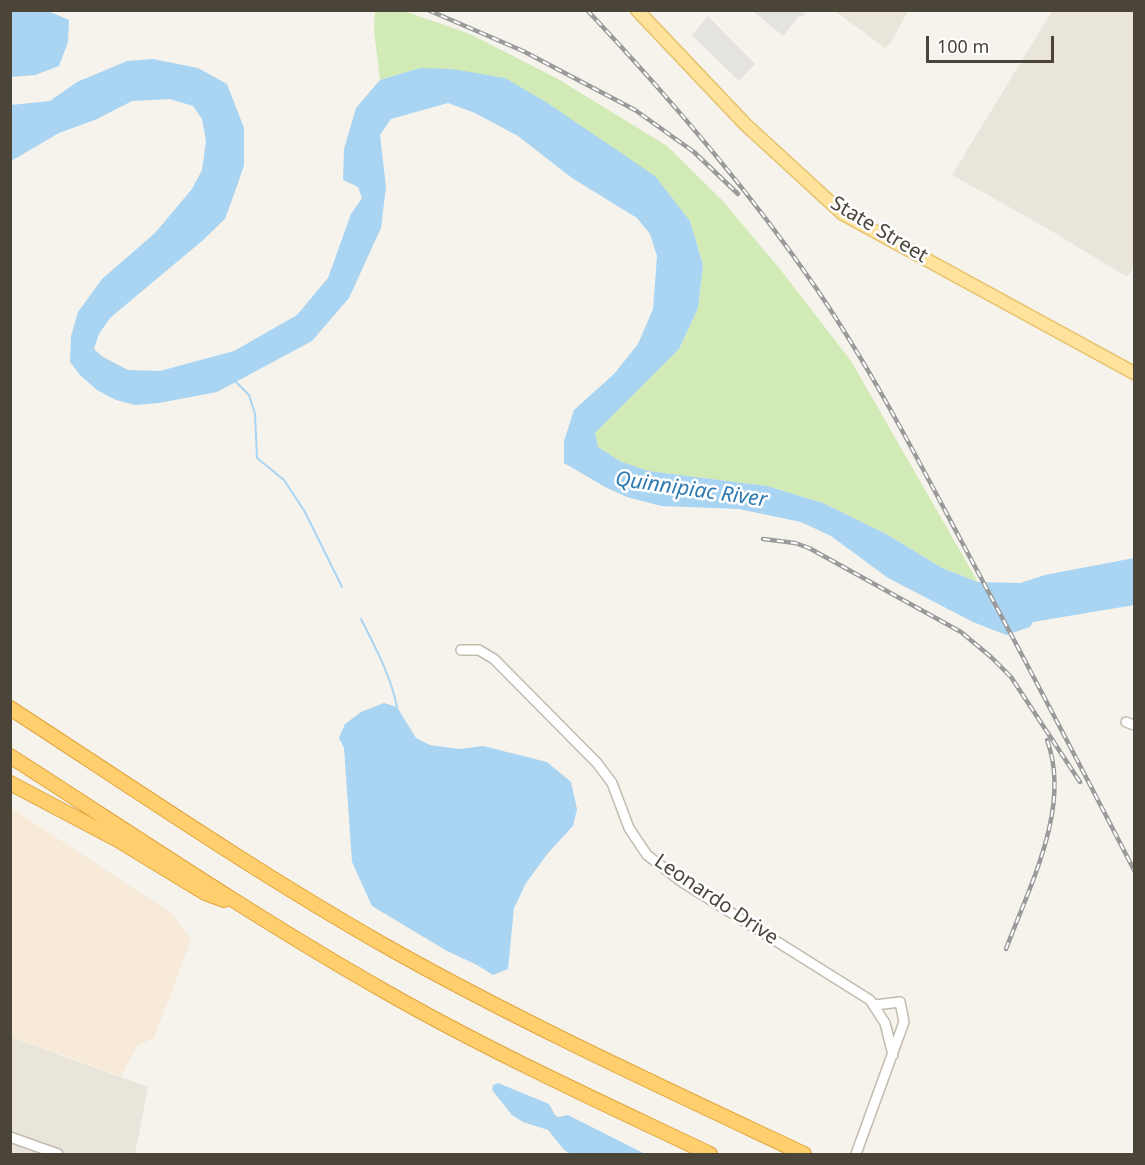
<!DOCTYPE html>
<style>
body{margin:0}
#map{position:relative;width:1145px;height:1165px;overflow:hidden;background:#f6f3ec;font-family:"Noto Sans",sans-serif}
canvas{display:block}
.frame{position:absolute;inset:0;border:12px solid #4b4439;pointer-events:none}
.scale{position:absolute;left:926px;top:36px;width:128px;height:27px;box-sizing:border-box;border:3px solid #4b4439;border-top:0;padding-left:8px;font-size:18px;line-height:21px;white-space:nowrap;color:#4b4439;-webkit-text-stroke:4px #fff;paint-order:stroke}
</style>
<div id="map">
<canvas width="1145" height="1165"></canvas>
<div class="frame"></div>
<div class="scale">100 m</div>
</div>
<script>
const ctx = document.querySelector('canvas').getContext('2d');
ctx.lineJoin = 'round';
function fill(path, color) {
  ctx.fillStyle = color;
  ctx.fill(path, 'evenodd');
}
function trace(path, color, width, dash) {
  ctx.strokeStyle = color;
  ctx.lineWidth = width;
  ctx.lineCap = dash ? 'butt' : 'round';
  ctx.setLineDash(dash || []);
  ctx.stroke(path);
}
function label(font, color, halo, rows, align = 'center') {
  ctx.font = font + ' "Noto Sans",sans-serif';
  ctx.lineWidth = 5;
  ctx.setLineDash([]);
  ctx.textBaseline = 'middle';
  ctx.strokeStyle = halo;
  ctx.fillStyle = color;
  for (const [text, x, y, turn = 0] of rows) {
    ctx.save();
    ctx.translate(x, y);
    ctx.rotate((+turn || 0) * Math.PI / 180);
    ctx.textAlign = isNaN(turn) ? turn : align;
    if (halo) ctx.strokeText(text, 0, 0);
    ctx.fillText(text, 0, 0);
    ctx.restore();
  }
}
fill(new Path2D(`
 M 835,11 L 908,11 L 891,42 L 885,48 Z
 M 1052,11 L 1134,11 L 1134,268 L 1127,277 L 1050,230 L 952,175 Z
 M 11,1037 L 148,1087 L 135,1154 L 11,1154 Z`), '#eae5da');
fill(new Path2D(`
 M 11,808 L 172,913 L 191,940 L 154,1038 L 137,1046 L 121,1076 L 11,1037 Z`), '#f7ead8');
fill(new Path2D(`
 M 401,10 L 470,34 L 558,79 L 667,146 L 721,199 L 780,269 L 851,361 L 978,582 L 942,568 L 888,535 L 823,503 L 767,486 L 648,471 L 620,461 L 598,447 L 595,433 L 679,349 L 698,308 L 703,265 L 690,221 L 420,68 L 380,80 L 374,31 L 375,11 Z`), '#d2eab5');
fill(new Path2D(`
 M 753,11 L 807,11 L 802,17 L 799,16 L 783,36 Z
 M 708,16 L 755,64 L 739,81 L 692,35 Z`), '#e5e3e0');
fill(new Path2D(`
 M 15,10 L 48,11 L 69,20 L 68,42 L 59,66 L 35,75 L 11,77 L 11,12 Z
 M 153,59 L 198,68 L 227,84 L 244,128 L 244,165 L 237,186 L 225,219 L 202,241 L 110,318 L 99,334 L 94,349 L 103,357 L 128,370 L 160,371 L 234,351 L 297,315 L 328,278 L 351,214 L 362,198 L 358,187 L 343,180 L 344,149 L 356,108 L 380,80 L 420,68 L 452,69 L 505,78 L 546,102 L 655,176 L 690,221 L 703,265 L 698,308 L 679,349 L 595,433 L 598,447 L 620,461 L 648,471 L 767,486 L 823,503 L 888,535 L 942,568 L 978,582 L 1020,583 L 1045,575 L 1134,558 L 1134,605 L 1033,622 L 1030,627 L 1006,635 L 973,622 L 888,578 L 831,536 L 801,522 L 739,509 L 661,506 L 627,497 L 607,488 L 564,463 L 564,441 L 574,410 L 614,374 L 638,344 L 653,309 L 657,256 L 650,234 L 637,218 L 572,178 L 518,136 L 475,113 L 448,103 L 391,119 L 380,135 L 386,187 L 381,228 L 349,298 L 312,341 L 217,392 L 159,403 L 135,405 L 116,400 L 97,390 L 80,375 L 70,362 L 71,336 L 78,312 L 102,279 L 155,233 L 192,189 L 202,170 L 206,141 L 202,119 L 193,106 L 170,99 L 132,101 L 97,119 L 59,133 L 11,161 L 11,105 L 50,101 L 77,82 L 127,61 Z
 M 384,703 L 397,707 L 416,738 L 430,745 L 459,749 L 483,746 L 547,762 L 571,782 L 577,809 L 573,826 L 548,853 L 526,883 L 514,908 L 508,969 L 493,975 L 477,965 L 447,951 L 372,906 L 352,862 L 344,748 L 339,738 L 345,724 L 361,712 Z
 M 498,1083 L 549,1104 L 555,1115 L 558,1117 L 568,1115 L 645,1154 L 571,1154 L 564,1150 L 548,1130 L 523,1122 L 512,1115 L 492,1090 L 493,1085 Z`), '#a9d4f2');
trace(new Path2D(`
 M 235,381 L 249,395 L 255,414 L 257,458 L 284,480 L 305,512 L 342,587
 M 361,619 C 375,647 391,676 397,707`), '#a9d4f2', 2);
const minor = new Path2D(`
 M 461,650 L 479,650 L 494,659 L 597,763 L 612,783 L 629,828 L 647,855 L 682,882 L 870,1000 L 885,1023 L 893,1055
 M 1126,722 L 1134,725
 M 10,1137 L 58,1154
 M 856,1154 L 904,1022 L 900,1002 L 875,1005`);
const major = new Path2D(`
 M 637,10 L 746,125 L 843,214 L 1134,373`);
const highway = new Path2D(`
 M 10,708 C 133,788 254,871 382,944 C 518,1021 662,1087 804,1154
 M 10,756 C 135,836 257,919 386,992 C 491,1052 601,1102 710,1154
 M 10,783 L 118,840 L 205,893 L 224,900`);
trace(minor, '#c2bbae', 12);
trace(major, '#e6c16a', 15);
trace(highway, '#e0a43c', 16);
trace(minor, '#fff', 9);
trace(major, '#ffe39c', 12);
trace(highway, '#ffcf6e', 14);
const rail = new Path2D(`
 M 428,10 L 523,51 L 635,110 L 694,152 L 738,194
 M 587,10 C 670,98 748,189 816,288 C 869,366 913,450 957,533 C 1017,645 1076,757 1134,870
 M 763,539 L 795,543 L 809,548 L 961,632 L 991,657 L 1011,677 L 1080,782
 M 1006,949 C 1029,887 1072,807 1047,740`);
trace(rail, '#9a9a9a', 4.5);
trace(rail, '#fff', 2, [7]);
label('20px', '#4b4439', '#fff', [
 ["State Street",879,230,31],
 ["Leonardo Drive",716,900,34]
]);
label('italic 21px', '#2e7ab2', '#fff', [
 ["Quinnipiac River",691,490,8]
]);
</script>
